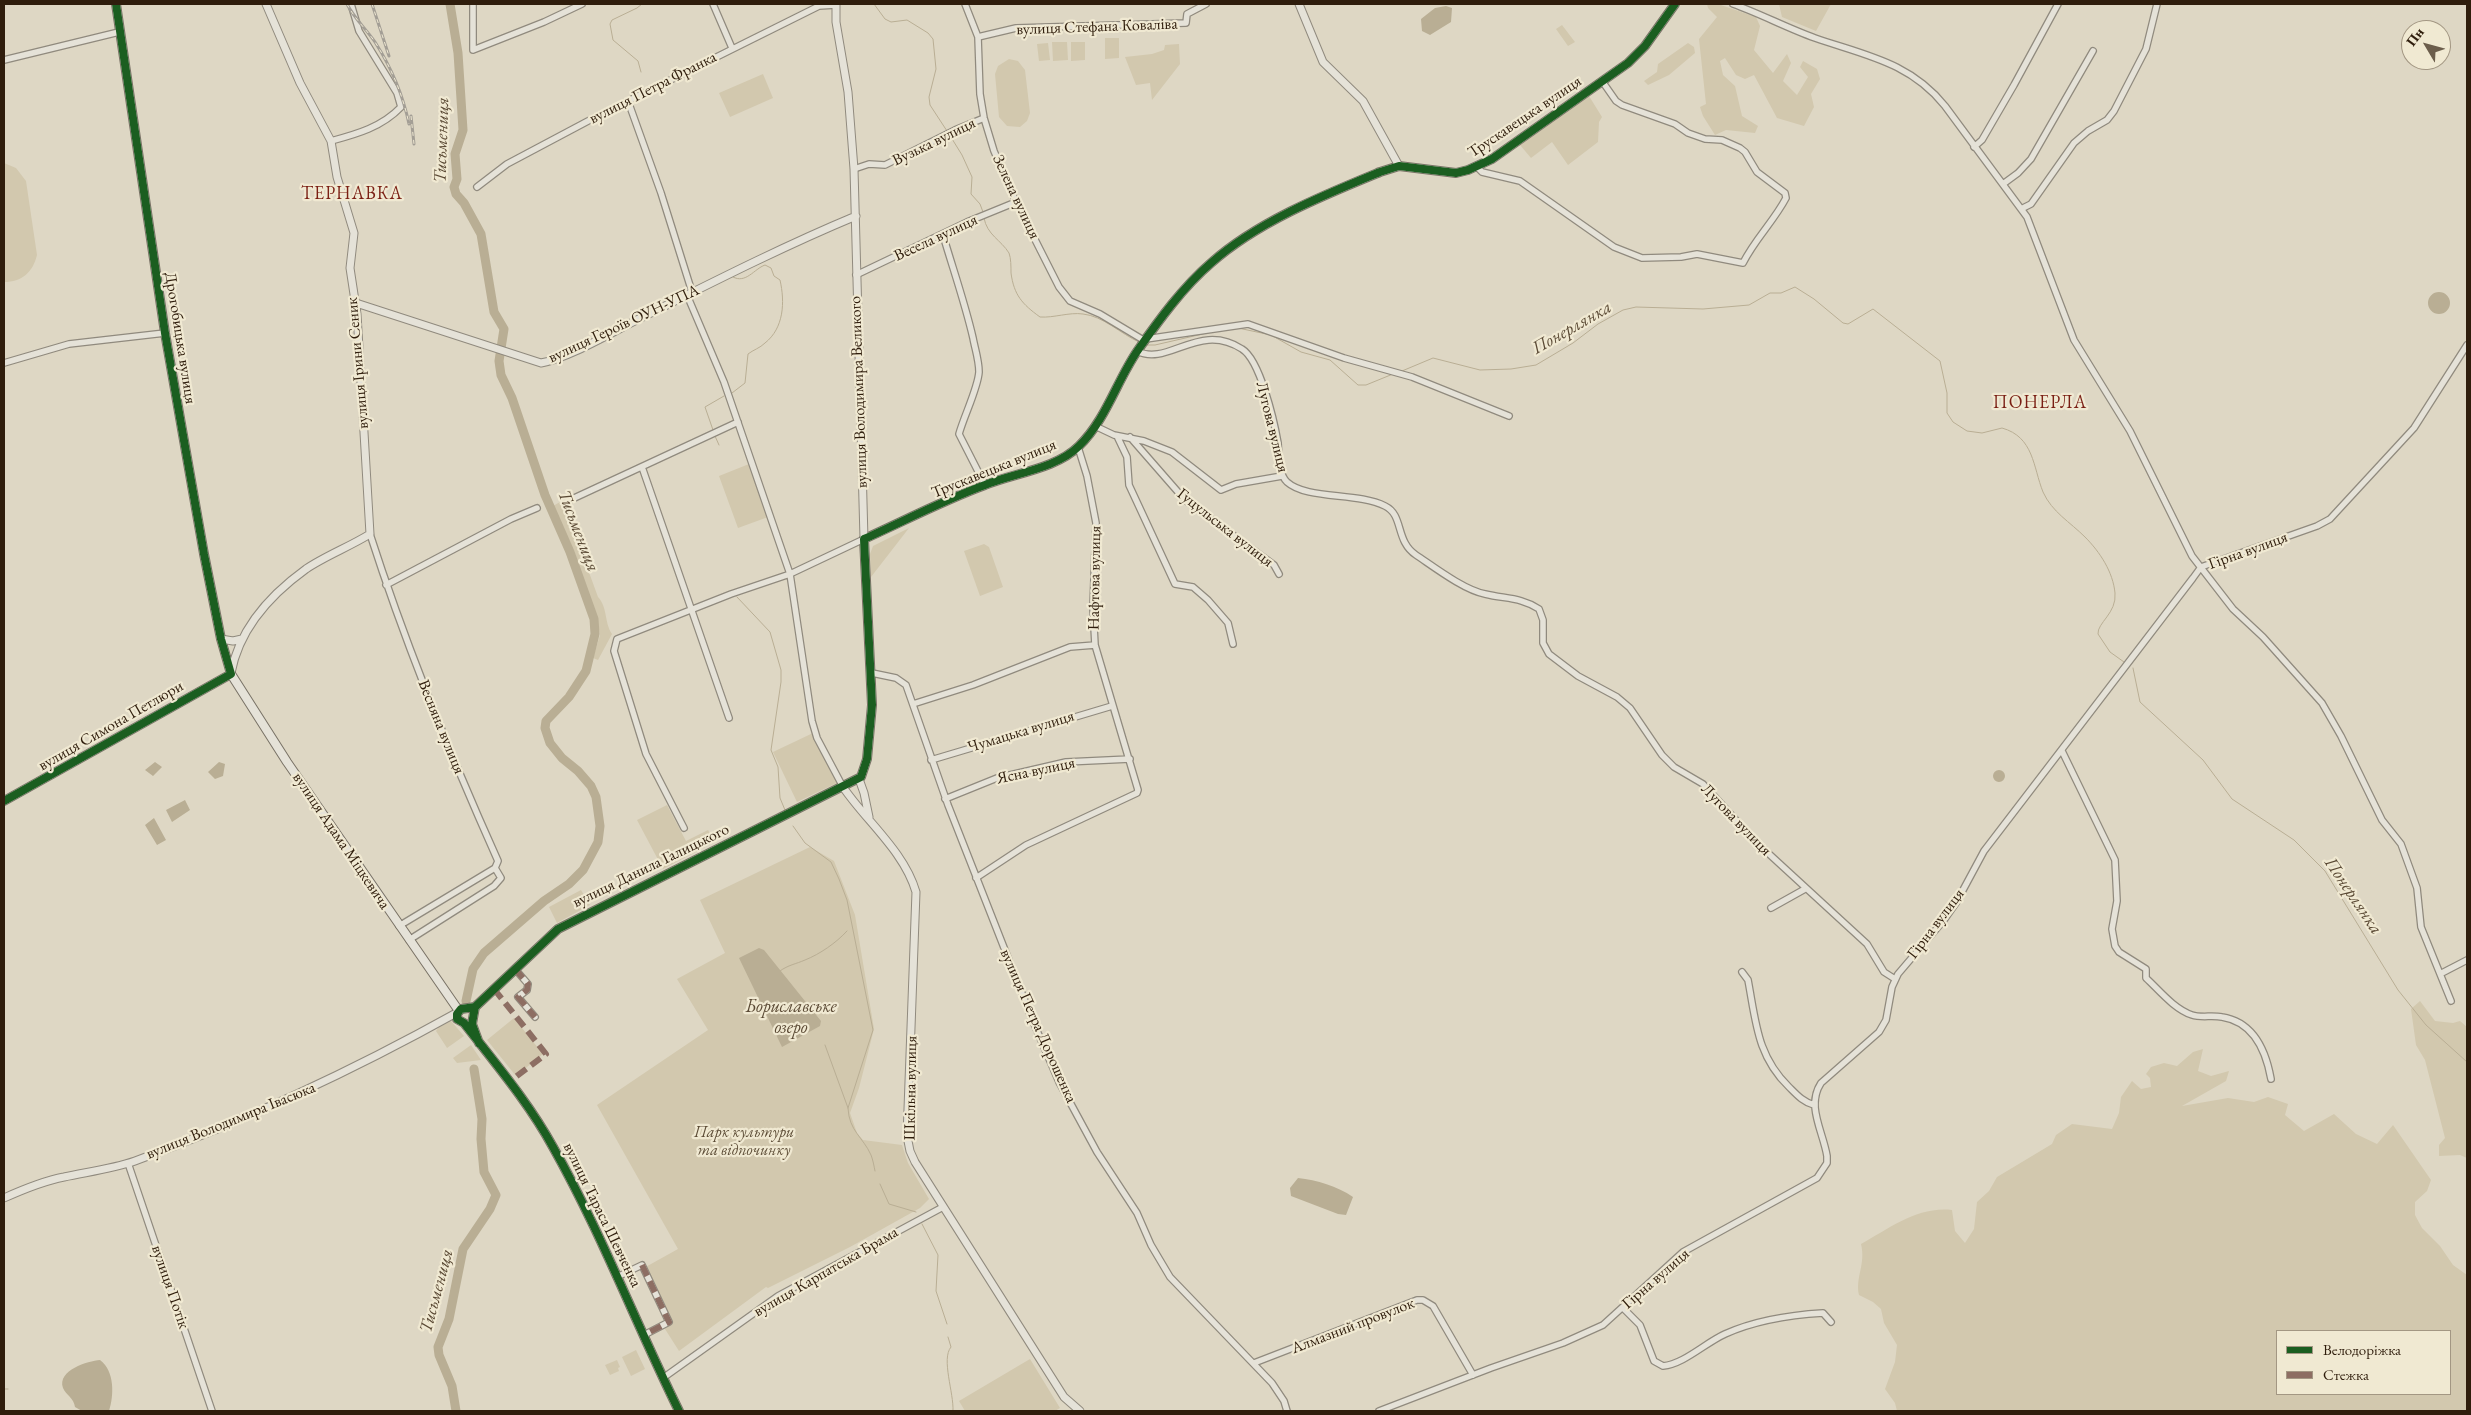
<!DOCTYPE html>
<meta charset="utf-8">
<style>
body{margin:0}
#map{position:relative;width:2471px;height:1415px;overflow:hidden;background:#ded7c4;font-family:"EB Garamond",serif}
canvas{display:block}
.frame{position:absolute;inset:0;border:5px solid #2f1d0c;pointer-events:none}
.legend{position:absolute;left:2276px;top:1330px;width:175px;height:65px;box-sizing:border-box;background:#f0e9d2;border:1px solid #a39783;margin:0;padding:6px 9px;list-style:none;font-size:15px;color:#2f1d0c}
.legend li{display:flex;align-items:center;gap:10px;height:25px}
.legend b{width:25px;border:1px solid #a39783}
.north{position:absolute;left:2401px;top:20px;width:50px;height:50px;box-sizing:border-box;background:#f0e9d2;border:1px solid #a39783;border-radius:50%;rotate:307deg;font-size:14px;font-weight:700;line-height:20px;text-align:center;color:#2f1d0c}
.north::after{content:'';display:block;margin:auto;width:18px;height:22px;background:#6c5e4c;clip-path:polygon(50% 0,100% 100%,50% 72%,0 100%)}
</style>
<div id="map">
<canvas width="2471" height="1415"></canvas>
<div class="frame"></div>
<ul class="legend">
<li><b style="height:6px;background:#1b5e20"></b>Велодоріжка</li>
<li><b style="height:6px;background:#8d6e63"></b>Стежка</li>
</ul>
<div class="north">Пн</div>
</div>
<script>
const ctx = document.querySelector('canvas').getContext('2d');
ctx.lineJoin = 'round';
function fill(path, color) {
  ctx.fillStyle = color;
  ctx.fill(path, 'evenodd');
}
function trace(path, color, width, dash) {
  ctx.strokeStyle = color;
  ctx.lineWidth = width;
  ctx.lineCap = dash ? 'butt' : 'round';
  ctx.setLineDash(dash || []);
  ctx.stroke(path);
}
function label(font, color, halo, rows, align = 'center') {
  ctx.font = font + ' "EB Garamond",serif';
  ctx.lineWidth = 4.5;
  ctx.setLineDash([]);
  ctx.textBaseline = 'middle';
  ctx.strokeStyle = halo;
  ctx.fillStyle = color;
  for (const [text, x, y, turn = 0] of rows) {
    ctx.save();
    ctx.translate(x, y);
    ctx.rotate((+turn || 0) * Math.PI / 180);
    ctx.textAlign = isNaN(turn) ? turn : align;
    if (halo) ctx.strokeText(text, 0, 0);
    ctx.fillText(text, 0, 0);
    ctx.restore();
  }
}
fill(new Path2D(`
 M 1707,4 L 1718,4 L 1756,17 L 1760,26 L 1754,50 L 1773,73 L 1787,54 L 1791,63 L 1783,81 L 1797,95 L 1808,77 L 1800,67 L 1803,61 L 1817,69 L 1820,79 L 1811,94 L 1814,107 L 1804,126 L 1777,118 L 1754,75 L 1745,79 L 1736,75 L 1725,58 L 1720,61 L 1723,75 L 1735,86 L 1742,116 L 1758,126 L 1755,133 L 1726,130 L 1715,135 L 1703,116 L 1700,107 L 1706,104 L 1699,39 L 1717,17 L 1708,8 Z
 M 1779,4 L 1831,4 L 1816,31 L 1782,17 Z
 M 1562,25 L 1575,42 L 1568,46 L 1556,29 Z
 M 1105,38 L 1119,38 L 1119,58 L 1105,59 Z
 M 1052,42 L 1067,42 L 1068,60 L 1053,61 Z
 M 1071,42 L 1085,42 L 1085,60 L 1071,61 Z
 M 1048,43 L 1050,60 L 1039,61 L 1037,44 Z
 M 1688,43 L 1694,47 L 1695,53 L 1669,75 L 1648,85 L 1644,81 L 1657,72 L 1658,64 Z
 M 1179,44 L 1180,64 L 1152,100 L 1150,83 L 1136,85 L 1125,57 L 1152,54 L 1164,50 L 1165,45 Z
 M 1009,59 L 1018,61 L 1025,70 L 1030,113 L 1027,121 L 1020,127 L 1007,126 L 999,117 L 995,74 L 998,66 Z
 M 763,74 L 773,98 L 730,117 L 719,93 Z
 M 1589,96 L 1602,117 L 1599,122 L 1598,142 L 1568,165 L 1552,142 L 1531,158 L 1520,145 Z
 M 4,163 L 16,168 L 26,181 L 37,255 C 33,272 22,282 4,282 Z
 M 749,464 L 768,517 L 738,528 L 719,476 Z
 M 560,502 L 564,504 L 598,597 C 608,608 604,622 612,634 L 598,660 L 593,658 L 600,635 L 597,619 L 574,551 L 553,506 Z
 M 909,528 L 871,577 L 870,554 L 873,546 Z
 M 984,544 L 989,547 L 1003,587 L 980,596 L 964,551 Z
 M 813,733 L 837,783 L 797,802 L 773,752 Z
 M 667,805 L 686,841 L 708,830 L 715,842 L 663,869 L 637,820 Z
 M 810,847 L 834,861 L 855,915 L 874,1029 L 859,1088 L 850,1113 L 857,1133 L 863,1140 L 902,1145 L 908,1163 L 929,1199 L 920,1208 L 850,1247 L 768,1288 L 766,1287 L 679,1351 L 665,1329 L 669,1325 L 642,1269 L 678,1249 L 597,1105 L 708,1030 L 677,979 L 725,953 L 700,900 Z
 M 581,890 L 590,905 L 557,923 L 549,907 Z
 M 2420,1001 L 2435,1021 L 2453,1023 L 2460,1021 L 2467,1027 L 2467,1158 L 2460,1155 L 2439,1156 L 2439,1145 L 2445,1138 L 2425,1060 L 2416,1045 L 2411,1009 Z
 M 514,1018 L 543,1054 L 516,1076 L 487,1040 Z
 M 451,1021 L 464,1036 L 447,1048 L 436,1031 L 439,1027 Z
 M 471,1045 L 481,1060 L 457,1063 L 453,1058 Z
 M 2203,1049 L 2198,1071 L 2211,1076 L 2229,1071 L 2226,1081 L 2182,1106 L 2228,1098 L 2254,1102 L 2268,1097 L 2288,1104 L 2285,1115 L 2304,1131 L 2334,1114 L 2356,1134 L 2377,1144 L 2393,1125 L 2431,1180 L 2427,1191 L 2415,1202 L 2415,1215 L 2422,1228 L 2440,1246 L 2453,1265 L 2467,1275 L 2467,1411 L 1897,1411 L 1895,1403 L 1885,1389 L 1895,1362 L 1897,1345 L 1884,1323 L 1881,1309 L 1873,1302 L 1859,1295 C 1855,1277 1866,1265 1861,1244 C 1890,1228 1918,1206 1952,1210 L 1955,1231 L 1965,1243 L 1974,1229 L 1977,1202 L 1989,1191 L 1997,1177 L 2052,1144 L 2056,1135 L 2072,1124 L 2112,1129 L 2119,1113 L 2121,1097 L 2132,1081 L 2141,1089 L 2151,1087 L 2150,1078 L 2146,1074 L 2151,1067 L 2164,1063 L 2177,1066 L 2193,1052 ZM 2277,1331 L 2450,1331 L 2450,1394 L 2277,1394 Z
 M 636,1350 L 645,1369 L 631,1376 L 622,1357 Z
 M 1030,1359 L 1060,1408 L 1055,1411 L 965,1411 L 959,1401 Z
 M 617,1360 L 620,1367 L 618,1368 L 619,1371 L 610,1375 L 605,1365 Z`), '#d2c8ae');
fill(new Path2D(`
 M 1446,6 L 1452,8 L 1451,22 L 1430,35 L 1422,31 L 1421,19 L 1435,8 Z
 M2428 303a11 11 0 1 1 22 0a11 11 0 1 1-22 0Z
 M 155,762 L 162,767 L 153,776 L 145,770 Z
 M 219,762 L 225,764 L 223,776 L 215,779 L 208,772 Z
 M1993 776a6 6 0 1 1 12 0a6 6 0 1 1-12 0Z
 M 185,800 L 190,810 L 172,822 L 166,810 Z
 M 154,818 L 166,840 L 157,845 L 145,825 Z
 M 759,948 L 764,950 L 821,1021 L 820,1026 L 782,1047 L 739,958 Z
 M 1298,1178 C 1317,1180 1337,1186 1353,1197 L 1346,1215 L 1338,1214 L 1291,1196 L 1290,1188 Z
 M 100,1360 C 115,1371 114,1396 109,1411 L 82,1411 L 75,1407 C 74,1398 66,1395 63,1388 C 57,1370 88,1361 100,1360 Z`), '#b9ae94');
trace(new Path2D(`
 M 874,4 L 885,19 L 891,22 L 907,20 L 928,33 L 933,39 L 936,69 L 929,97 L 930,105 L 947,131
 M 641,72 L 638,61 L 613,40 L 610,24 L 612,20 L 637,8 L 642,4
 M 949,134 L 962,155 L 972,177 L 971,194 L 980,204 L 983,212
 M 984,218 C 987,235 1001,240 1009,253 C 1011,258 1011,267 1011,273 C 1014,295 1022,304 1040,317 C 1054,318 1069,312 1083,314 C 1103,316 1121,334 1139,342
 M 1238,328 L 1271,335 L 1301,352 L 1330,360 L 1358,385 L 1366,385 L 1393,374
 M 1145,345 L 1155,345 L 1207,333
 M 1402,371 L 1433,358 L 1480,370 L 1511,369 L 1536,365 L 1573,343 L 1598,324 L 1623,310 L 1636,307 L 1703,309 L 1749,305 L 1770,293 L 1781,293 L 1795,287 L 1814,299 L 1843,323 L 1848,324 L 1873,309 L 1940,361 L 1947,393 L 1947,413 L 1953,422 L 1967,431 L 1982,433 L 2002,428 C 2034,437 2033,467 2043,492 C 2052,512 2070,522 2085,537 C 2100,552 2113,572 2115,593 C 2117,613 2097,623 2098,634 L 2110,652 L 2124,662
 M 732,393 L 745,383 L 748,354 C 753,350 760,348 765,343 C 784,328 785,302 780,280 L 774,276 L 771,268 L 765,265 C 754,269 746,284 733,277
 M 713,430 L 705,407 L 724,396
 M 715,436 L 719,445
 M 737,597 L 770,632 L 781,670 L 781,682 L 771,750 L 778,767 L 780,798 L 785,810
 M 2133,668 L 2140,702 L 2203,760 L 2232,799 L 2294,840 L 2325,871 L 2398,990 L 2426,1025 L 2467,1062
 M 793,826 L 805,843 L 831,862 L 839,879 L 847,900 L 873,1030 L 848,1108
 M 780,971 C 788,965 796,964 805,960 C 820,954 836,943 847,931
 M 825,1045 L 848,1108 C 849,1131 863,1137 871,1155 C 873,1160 874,1166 875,1171
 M 880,1184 L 889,1204 L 916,1212
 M 922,1224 L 938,1255 L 936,1291 L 947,1324
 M 948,1337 L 951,1347 C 941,1359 954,1393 953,1411
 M 4,1389 L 8,1389`), '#b9ae94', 1);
trace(new Path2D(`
 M 450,4 L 458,53 L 463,130 L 455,154 L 457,179 L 454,187 L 456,194 L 464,203 L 481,234 L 494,312 L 504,329 L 499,361 L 501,375 L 512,398 L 545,495 L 570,552 L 594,619 L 595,634 L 586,671 L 569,697 L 546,721 L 545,728 L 550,743 L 562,758 L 578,771 L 591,786 L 596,797 L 600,826 L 598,842 L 583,870 L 569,884 L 544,901 L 484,953 L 473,969 L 466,1001
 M 456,1411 L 452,1386 L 439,1355 L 438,1347 L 449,1319 L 463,1249 L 490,1209 L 496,1195 L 484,1172 L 481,1139 L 482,1119 L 474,1069`), '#b9ae94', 9);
const minor = new Path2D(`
 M 473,4 L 473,50 L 544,22 L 582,4
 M 713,4 L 732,48
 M 965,4 L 978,37 L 980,94 L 984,118 L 994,151 L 1016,202 L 1059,287 L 1070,301 L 1100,314 L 1145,341
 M 1733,4 C 1761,14 1787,28 1815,38 C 1864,55 1910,62 1945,106 L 2027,217 L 2074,340 L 2130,431 L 2192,556 L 2233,609 L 2263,637 L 2322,703 L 2341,736 L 2382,820 L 2401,844 L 2417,888 L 2421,927 L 2451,1001
 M 978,37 L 1016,28 L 1186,23 L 1187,14 L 1206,4
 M 4,60 L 119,32
 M 628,101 L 661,193 L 692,292
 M 331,141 C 357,134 382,127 401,107 L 397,93 L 359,31 L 351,4
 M 1974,147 L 1982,140 L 2014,85 L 2058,4
 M 1477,167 L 1482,172 L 1520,181 L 1614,247 L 1642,258 L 1681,257 L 1697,254 L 1743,263 C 1755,239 1774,221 1786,198 L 1785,193 L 1757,172 L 1745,152 L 1740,148 L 1722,140 L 1705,139 L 1688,133 L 1675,124 L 1622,105 L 1616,101 L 1602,81
 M 854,169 L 869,164 L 885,165 L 955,130 L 984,118
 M 2003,184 L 2018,173 L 2031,159 L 2093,51
 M 477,187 L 507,164 L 588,121 L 819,6 L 836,5
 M 2021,209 L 2031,204 L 2074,143 L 2088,131 L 2107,120 L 2114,111 L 2146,49 L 2157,4
 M 943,235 C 953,269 965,303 973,338 C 975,349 979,360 979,372 C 978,388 964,416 959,434 L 985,485
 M 856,275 L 967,222 L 1016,202
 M 687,295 L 724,382 L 790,574 L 812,721 L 817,738 L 843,787
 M 1146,339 L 1248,324 L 1344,358 L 1412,377 L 1509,416
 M 1137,351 C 1168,367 1199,321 1242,349 C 1260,360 1274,420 1278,443 C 1279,455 1278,473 1287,482 C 1307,500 1357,492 1385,506 C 1404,515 1395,541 1416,555 C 1434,567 1464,590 1485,594 C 1505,599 1521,597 1539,609 L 1543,620 L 1543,643 L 1549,654 L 1578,676 L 1617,697 L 1630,708 L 1662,755 L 1674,767 L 1703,784 L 1756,842 L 1867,944 L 1884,972 L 1895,979
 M 4,363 L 69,344 L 165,333
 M 1095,426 L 1114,435 L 1144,441 L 1172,452 L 1221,490 L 1236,484 L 1282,476
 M 1117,436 L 1127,457 L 1129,485 L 1175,584 L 1193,587 L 1208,600 L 1228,623 L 1233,644
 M 1130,437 L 1185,500 L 1274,565 L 1279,574
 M 642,467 L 729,718
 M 570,500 L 738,422
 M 370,534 C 406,646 450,754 498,861 L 495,868 L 399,926
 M 386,585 L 511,519 L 537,508
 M 872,673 L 896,678 L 906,685 L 948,805 L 1032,1019 L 1059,1082 L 1097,1152 L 1137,1213 L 1151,1245 L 1170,1277 L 1272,1383 L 1284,1401 L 1287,1411
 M 913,704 L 973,685 L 1070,647 L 1095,645
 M 2062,751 L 2115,860 L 2117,901 L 2112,929 L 2115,946 L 2119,952 L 2146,969 L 2146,978 C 2159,990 2174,1009 2192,1015 C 2201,1018 2212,1015 2222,1017 C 2254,1022 2266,1051 2271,1079
 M 931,760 L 1112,706
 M 945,799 L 997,778 L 1066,762 L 1130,759
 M 684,828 L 646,754 L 614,651 L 617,639 L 731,594 L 790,574 L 864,539
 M 976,878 L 1026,845 L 1137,793 L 1138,790 L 1095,645 L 1093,608 L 1096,523 L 1087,476 L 1078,447
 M 1771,908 L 1805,889
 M 409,940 L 494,886 L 501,878 L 495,868
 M 515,969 L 528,984 L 527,990 L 518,997 L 535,1017
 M 1742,972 L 1748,980 C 1756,1022 1757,1056 1789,1087 C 1797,1095 1803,1102 1814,1105
 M 2440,974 L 2467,960
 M 128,1163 L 212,1411
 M 617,1277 L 642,1265 L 669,1322 L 644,1335
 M 1623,1308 L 1640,1325 L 1654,1361 L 1663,1366 C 1684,1364 1705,1343 1725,1334 C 1756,1320 1789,1315 1823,1313 L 1831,1322
 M 1254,1363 L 1417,1300 L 1423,1300 L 1433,1306 L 1473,1375
 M 663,1378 L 778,1296 L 943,1207
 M 1379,1411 L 1491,1368 L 1563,1343 L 1603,1325 L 1683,1252 L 1817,1178 L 1827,1163 L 1827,1156 C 1823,1131 1806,1106 1821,1083 L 1879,1032 L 1886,1020 L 1892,987 L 1898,974 L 1944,920 L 1956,903 L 1984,851 L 2193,578 L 2201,567 L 2317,526 L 2330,519 L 2414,428 L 2467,345`);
const tertiary = new Path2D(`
 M 836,4 L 836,22 L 848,92 L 854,169 L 864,539
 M 1299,4 L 1323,62 L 1363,101 L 1399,166
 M 356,303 L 541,363 C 572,357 615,330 645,316 C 715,281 784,246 856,216
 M 221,639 L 233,641 L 242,639
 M 231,673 C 239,630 270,595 306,569 C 325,556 349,547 370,534 L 357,314 L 350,268 L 354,233 L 337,177 L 331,141 L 300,83 L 266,4
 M 859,779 L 864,793 L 869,817
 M 843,787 C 866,821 904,851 916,892 L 907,1136 L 910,1151 L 915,1162 L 1064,1397 L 1080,1411
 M 4,1198 C 24,1189 43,1181 64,1177 C 87,1172 112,1169 135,1161 C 247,1120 354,1070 458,1012`);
const secondary = new Path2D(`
 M 116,4 L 165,333 L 204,554 L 221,639 L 231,674 L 287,762 L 459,1011
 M 4,801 L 231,674
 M 475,1007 L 461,1009 L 457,1014 L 457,1019 L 464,1023 C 495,1063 529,1103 553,1147 C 601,1232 636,1324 679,1411
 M 479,1043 L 472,1024 L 475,1007 L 558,929 L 861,777 L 867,759 L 872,705 L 864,539 C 904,521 944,500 985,485 C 1014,473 1056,469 1079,446 C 1106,420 1117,380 1138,350 C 1159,320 1183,287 1211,263 C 1257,222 1324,195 1380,172 L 1399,166 L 1456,173 L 1468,170 L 1492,159 L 1628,63 L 1645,46 L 1675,4`);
trace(minor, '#908a7e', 8);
trace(tertiary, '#908a7e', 9);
trace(secondary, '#787165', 10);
trace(minor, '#e5e2d8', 5.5);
trace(tertiary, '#e5e2d8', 7);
trace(secondary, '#e5e2d8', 8);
const rail = new Path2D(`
 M 347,4 C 354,18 366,29 375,42 C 391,67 403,95 409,124
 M 372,4 L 389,56
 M 411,116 L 414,144`);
trace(rail, '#a39e95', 3);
trace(rail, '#f0e9d2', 1, [4]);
trace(new Path2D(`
 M 515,969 L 528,984 L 527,990 L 518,997 L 535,1017
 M 494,989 L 546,1054 L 509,1082
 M 642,1265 L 669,1322 L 644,1335`), '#8d6e63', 6, [12, 6]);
trace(new Path2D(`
 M 4,801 L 231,674 L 221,639 L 204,554 L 165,333 L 116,4
 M 475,1007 L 461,1009 L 457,1014 L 457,1019 L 464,1023 C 495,1063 529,1103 553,1147 C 601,1232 636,1324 679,1411
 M 479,1043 L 472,1024 L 475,1007 L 558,929 L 861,777 L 867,759 L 872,705 L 864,539 C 904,521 944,500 985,485 C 1014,473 1056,469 1079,446 C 1106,420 1117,380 1138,350 C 1159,320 1183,287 1211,263 C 1257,222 1324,195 1380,172 L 1399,166 L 1456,173 L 1468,170 L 1492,159 L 1628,63 L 1645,46 L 1675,4`), '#1b5e20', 8);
label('16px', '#2f1d0c', '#f0e9d2', [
 ["вулиця Стефана Коваліва",1097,27,-2],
 ["вулиця Петра Франка",653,88,-27],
 ["Трускавецька вулиця",1525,117,-34],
 ["Вузька вулиця",934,142,-26],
 ["Зелена вулиця",1016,197,65],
 ["Весела вулиця",936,238,-25],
 ["вулиця Героїв ОУН-УПА",624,324,-25],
 ["Дрогобицька вулиця",180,338,81],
 ["вулиця Ірини Сеник",358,363,-95],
 ["вулиця Володимира Великого",859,392,-92],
 ["Лугова вулиця",1272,427,76],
 ["Трускавецька вулиця",994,469,-22],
 ["Гуцульська вулиця",1225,528,38],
 ["Гірна вулиця",2248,551,-20],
 ["Нафтова вулиця",1095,578,-89],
 ["вулиця Симона Петлюри",111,726,-30],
 ["Весняна вулиця",441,727,68],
 ["Чумацька вулиця",1021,732,-17],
 ["Ясна вулиця",1036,771,-12],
 ["Лугова вулиця",1736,820,46],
 ["вулиця Адама Міцкевича",341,841,56],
 ["вулиця Данила Галицького",651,866,-26],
 ["Гірна вулиця",1936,924,-53],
 ["вулиця Петра Дорошенка",1038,1026,66],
 ["Шкільна вулиця",911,1088,-89],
 ["вулиця Володимира Івасюка",231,1121,-22],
 ["вулиця Тараса Шевченка",602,1215,64],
 ["вулиця Карпатська Брама",826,1272,-30],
 ["Гірна вулиця",1656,1279,-41],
 ["вулиця Потік",170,1287,71],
 ["Алмазний провулок",1353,1326,-21]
]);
label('italic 16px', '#5d4d37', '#f0e9d2', [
 ["Парк культури",744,1133],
 ["та відпочинку",744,1151]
]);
label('italic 18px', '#5a4934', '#f0e9d2', [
 ["Тисьмениця",442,140,-88],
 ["Понерлянка",1572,328,-30],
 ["Тисьмениця",578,531,69],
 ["Понерлянка",2353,896,56],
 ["Бориславське",791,1007],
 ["озеро",791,1028],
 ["Тисьмениця",437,1291,-75]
]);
ctx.letterSpacing = '1px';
label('18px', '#7a1f14', '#f0e9d2', [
 ["ТЕРНАВКА",352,194],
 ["ПОНЕРЛА",2040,403]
]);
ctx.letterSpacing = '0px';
</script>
